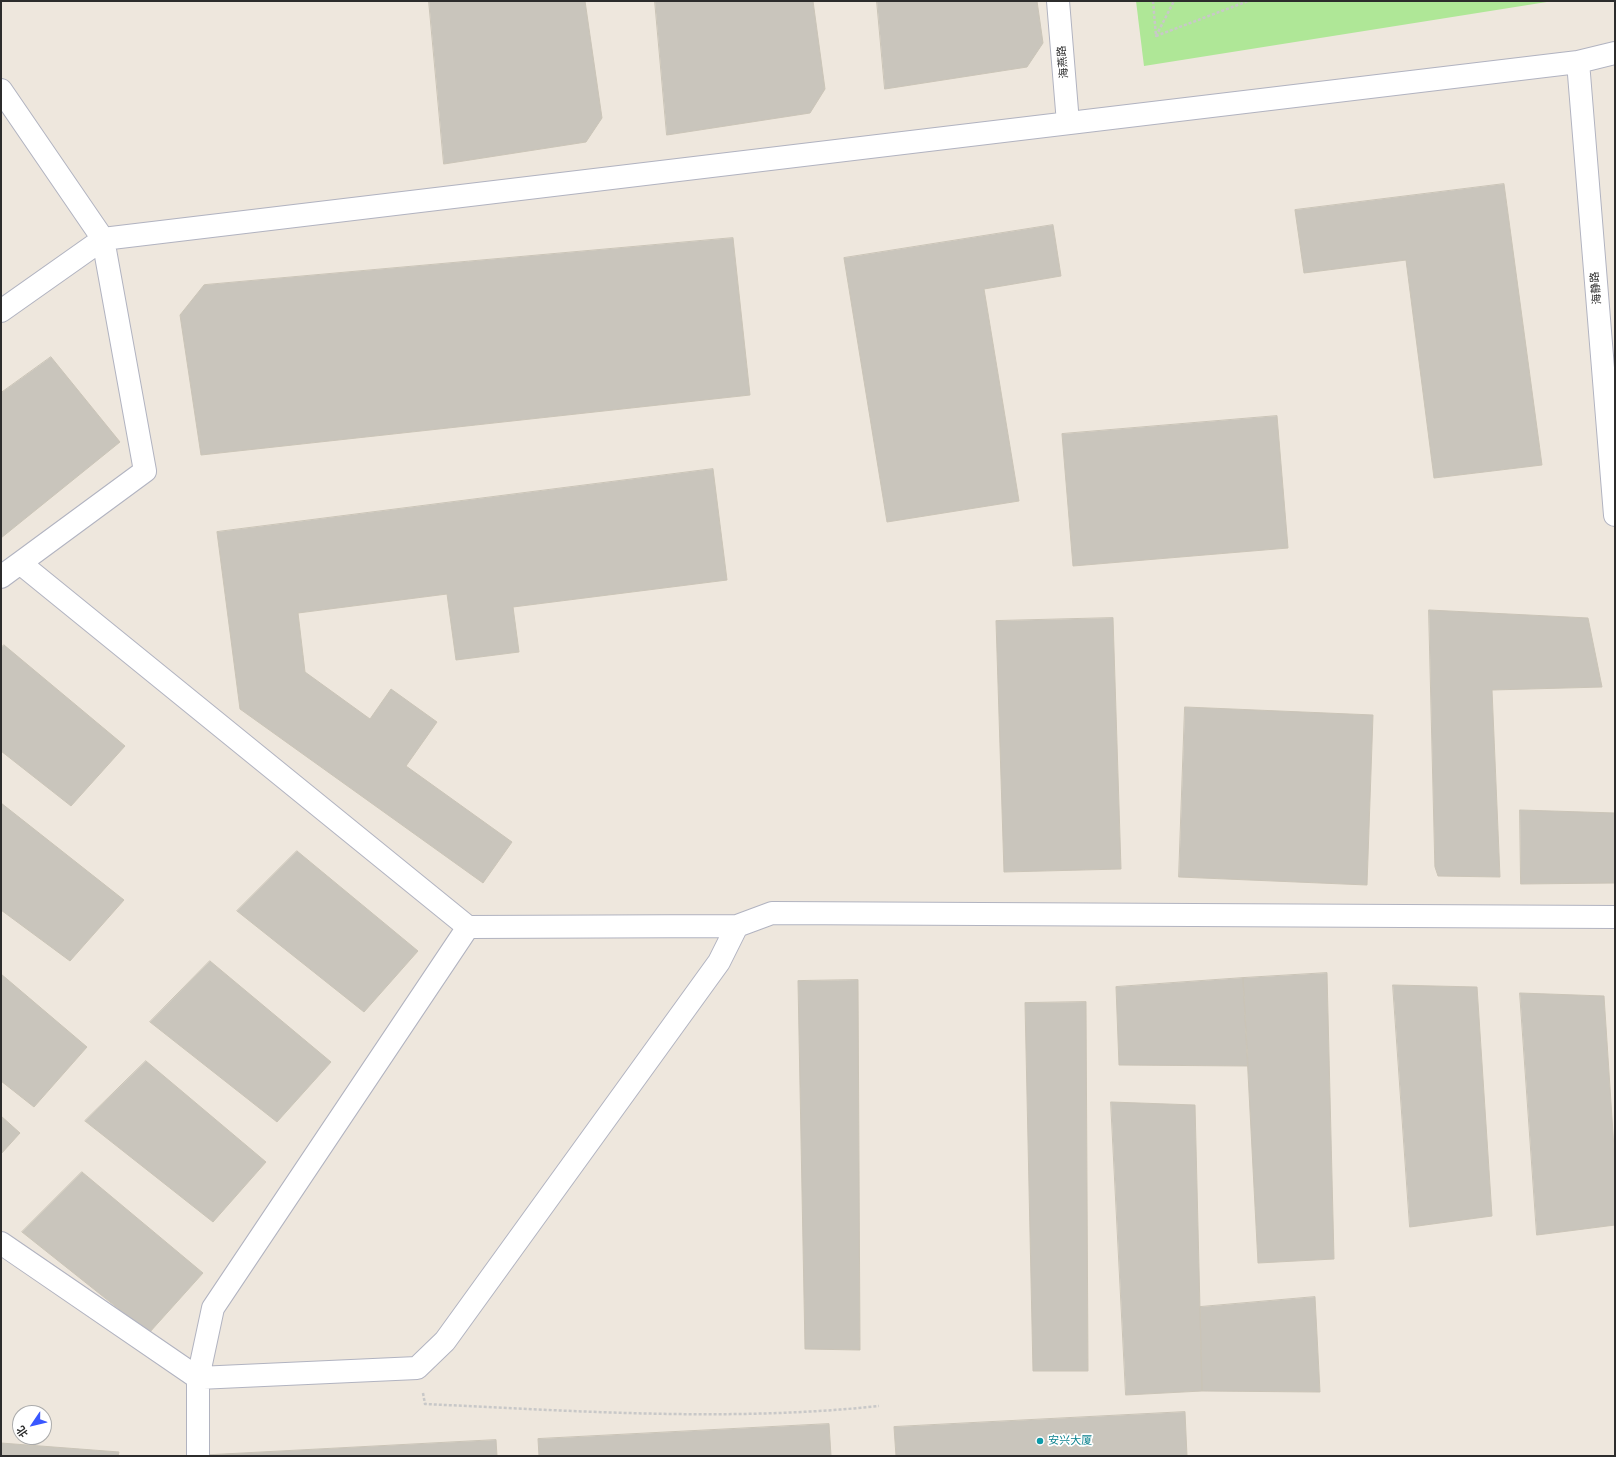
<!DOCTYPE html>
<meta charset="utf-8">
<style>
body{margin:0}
#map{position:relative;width:1616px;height:1457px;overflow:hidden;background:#eee7dd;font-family:Figtree,"Noto Sans SC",sans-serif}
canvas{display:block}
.frame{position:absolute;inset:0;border:2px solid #2c2c2c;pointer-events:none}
.north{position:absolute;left:12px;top:1405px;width:40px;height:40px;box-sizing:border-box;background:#fff;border:1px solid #ababab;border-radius:50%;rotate:235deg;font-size:11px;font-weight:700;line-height:16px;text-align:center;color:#2c2c2c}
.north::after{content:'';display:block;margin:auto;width:14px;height:18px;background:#3957ff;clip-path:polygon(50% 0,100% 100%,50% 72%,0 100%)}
</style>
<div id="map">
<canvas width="1616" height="1457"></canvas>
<div class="frame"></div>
<div class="north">北</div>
</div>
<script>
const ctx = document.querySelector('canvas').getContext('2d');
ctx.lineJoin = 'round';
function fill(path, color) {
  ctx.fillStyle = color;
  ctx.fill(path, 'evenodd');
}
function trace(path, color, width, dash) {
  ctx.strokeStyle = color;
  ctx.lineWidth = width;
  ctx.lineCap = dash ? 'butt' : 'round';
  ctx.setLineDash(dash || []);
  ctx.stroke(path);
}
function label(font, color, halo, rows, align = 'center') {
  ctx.font = font + ' Figtree,"Noto Sans SC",sans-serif';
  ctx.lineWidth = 3.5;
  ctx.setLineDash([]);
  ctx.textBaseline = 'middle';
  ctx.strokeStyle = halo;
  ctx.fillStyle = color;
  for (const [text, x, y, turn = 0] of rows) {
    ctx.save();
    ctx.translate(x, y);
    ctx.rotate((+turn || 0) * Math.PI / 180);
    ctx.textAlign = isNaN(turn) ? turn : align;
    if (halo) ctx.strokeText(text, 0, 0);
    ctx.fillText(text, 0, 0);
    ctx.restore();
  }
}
fill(new Path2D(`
 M 1136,1 L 1553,1 L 1144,66 Z`), '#afe797');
const building = new Path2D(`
 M 429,1 L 585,1 L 602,118 L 586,142 L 444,164 Z
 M 655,1 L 813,1 L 825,89 L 810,113 L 667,135 Z
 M 877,1 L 1037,1 L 1043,43 L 1027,67 L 885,89 Z
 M 1504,184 L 1542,465 L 1434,478 L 1406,260 L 1304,273 L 1295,210 Z
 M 1053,225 L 1061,276 L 984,289 L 1019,501 L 887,522 L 844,258 Z
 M 733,238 L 750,395 L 201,455 L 180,315 L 204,285 Z
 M 51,357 L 120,442 L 1,538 L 1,393 Z
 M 1277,416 L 1288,548 L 1073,566 L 1062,434 Z
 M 713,469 L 727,580 L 513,607 L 519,652 L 456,660 L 447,594 L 298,613 L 305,672 L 370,719 L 391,689 L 437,722 L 406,766 L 512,842 L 483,883 L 240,709 L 217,532 Z
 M 1429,610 L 1588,618 L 1602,687 L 1492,690 L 1500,877 L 1438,876 L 1435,867 Z
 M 1113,618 L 1121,869 L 1004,872 L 996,621 Z
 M 4,645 L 125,746 L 71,806 L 1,751 L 1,648 Z
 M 1185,707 L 1373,715 L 1367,885 L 1179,877 Z
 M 1,803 L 124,900 L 70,961 L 1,910 Z
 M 1520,810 L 1615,813 L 1615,883 L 1521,884 Z
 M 297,851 L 418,951 L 364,1012 L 237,911 Z
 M 210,961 L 331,1062 L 277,1122 L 150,1022 Z
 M 1327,973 L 1334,1259 L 1258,1263 L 1243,978 Z
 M 1,974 L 87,1047 L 34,1107 L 1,1081 Z
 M 1243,978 L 1248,1066 L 1119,1065 L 1116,987 Z
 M 858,980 L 860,1350 L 805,1349 L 798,981 Z
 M 1393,985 L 1477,987 L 1492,1216 L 1410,1227 Z
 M 1520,993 L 1604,996 L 1615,1164 L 1615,1225 L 1537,1235 Z
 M 1086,1002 L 1088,1371 L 1033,1371 L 1025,1003 Z
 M 146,1061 L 266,1162 L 213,1222 L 85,1121 Z
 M 1111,1102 L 1195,1105 L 1202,1391 L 1126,1395 Z
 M 1,1116 L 20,1133 L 1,1154 Z
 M 82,1172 L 203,1273 L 149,1333 L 22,1232 Z
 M 1315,1297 L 1320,1392 L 1202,1391 L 1200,1307 Z
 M 1185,1412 L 1187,1456 L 896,1456 L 894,1427 Z
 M 829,1424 L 831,1456 L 539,1456 L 538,1439 Z
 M 496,1440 L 497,1456 L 205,1455 Z
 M 1,1443 L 119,1452 L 118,1456 L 1,1456 Z`);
fill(building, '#c9c5bc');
trace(building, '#cac4b7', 1);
const minor = new Path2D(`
 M 1058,1 L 1068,123
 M 1578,62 L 1615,515
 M 1,90 L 103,239 L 145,471 L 20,563 L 468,927
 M 1,311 L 103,239 L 1578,62 L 1615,53
 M 1,577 L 20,563
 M 1,1243 L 198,1378 L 213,1308 L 468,927 L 737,926
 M 198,1456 L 198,1378 L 417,1368 L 445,1341 L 719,962 L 737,926 L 772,913 L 1615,917`);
trace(minor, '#b1b3c0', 24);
trace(new Path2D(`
 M 1153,1 L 1156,36 L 1248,1
 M 1156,36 L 1174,1
 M 423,1393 L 425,1404 C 576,1411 728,1422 879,1406`), '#c8c8c8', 2.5, [3, 2]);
trace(minor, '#fff', 22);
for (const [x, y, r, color] of [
 [1040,1441,4,"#0f9aa8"]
]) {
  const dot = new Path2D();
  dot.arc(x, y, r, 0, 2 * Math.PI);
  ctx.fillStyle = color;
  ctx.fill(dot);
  trace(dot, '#fff', 1.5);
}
label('11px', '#2c2c2c', '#fff', [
 ["海燕路",1063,62,-95],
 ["海静路",1596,288,-95]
]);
label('11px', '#0d838f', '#fff', [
 ["安兴大厦",1048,1441]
], 'left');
</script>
